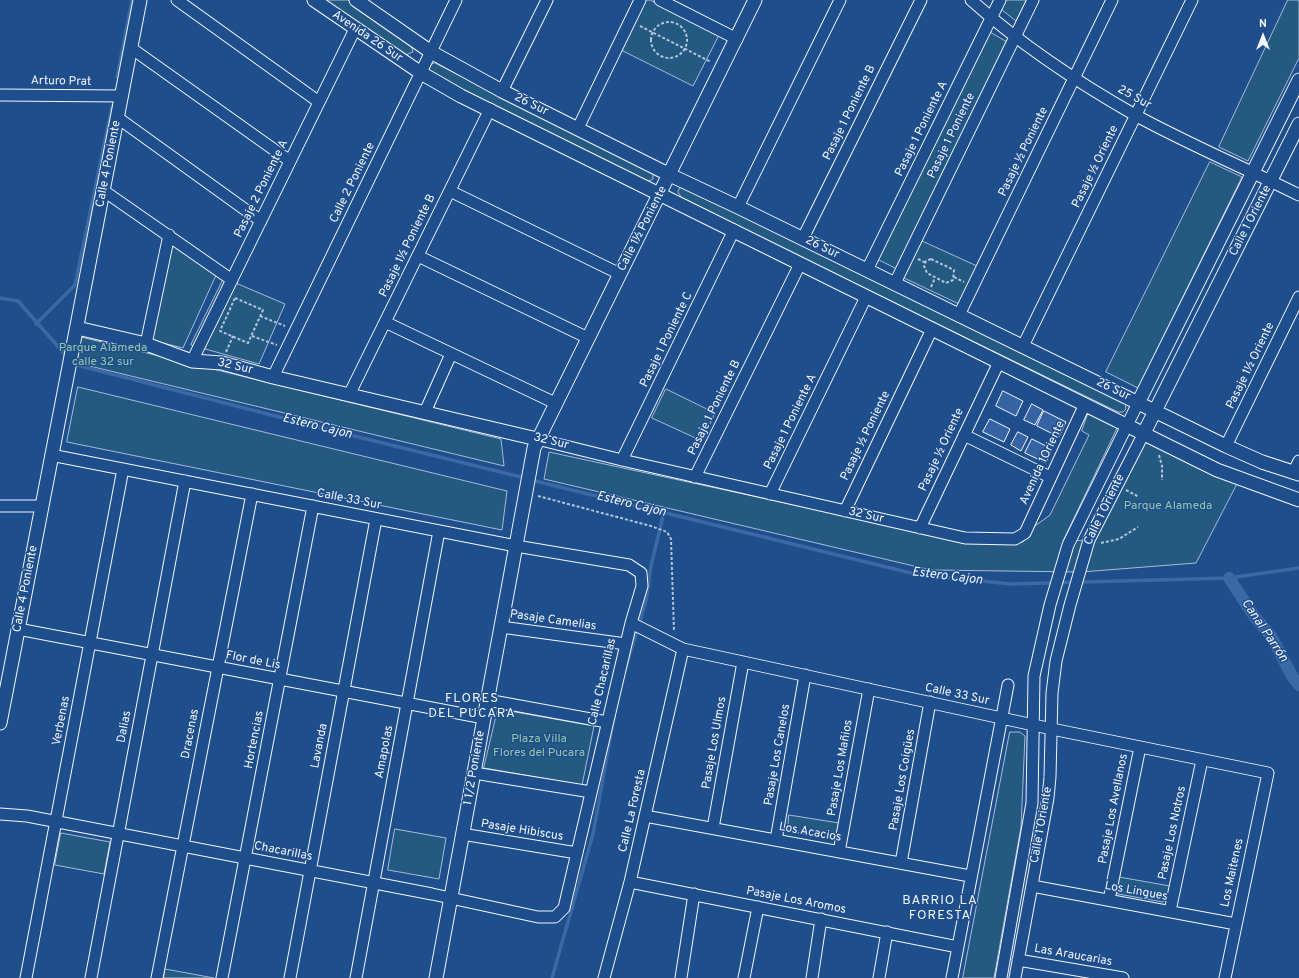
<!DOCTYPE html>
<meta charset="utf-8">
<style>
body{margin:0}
#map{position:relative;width:1299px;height:978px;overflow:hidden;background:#1f4e8c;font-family:Overpass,sans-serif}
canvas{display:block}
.north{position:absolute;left:1243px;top:16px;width:40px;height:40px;-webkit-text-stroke:3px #1f4e8c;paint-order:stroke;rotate:0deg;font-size:11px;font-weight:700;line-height:16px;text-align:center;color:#f2f6ff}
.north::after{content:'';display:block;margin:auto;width:14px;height:18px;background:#f2f6ff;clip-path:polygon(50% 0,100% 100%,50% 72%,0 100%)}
</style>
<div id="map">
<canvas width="1299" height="978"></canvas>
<div class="north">N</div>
</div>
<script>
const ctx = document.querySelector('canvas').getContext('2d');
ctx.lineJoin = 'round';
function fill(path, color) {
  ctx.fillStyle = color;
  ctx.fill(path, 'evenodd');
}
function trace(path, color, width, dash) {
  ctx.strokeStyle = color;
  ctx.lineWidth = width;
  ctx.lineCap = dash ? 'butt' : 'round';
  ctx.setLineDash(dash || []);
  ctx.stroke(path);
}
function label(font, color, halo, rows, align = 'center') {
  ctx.font = font + ' Overpass,sans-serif';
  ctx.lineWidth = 3;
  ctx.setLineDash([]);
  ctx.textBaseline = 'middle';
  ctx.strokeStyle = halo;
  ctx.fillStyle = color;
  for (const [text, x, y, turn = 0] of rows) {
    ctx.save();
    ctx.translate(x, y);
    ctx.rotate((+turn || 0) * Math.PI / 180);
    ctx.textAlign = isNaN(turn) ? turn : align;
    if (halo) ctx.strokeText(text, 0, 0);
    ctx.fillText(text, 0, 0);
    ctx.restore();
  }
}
const green = new Path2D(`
 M 326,0 L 348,0 L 411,45 L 413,52 L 405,55 Z
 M 646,0 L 650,0 L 719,35 L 693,86 L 621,50 Z
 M 1005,0 L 1027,0 L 1016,21 L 1001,9 Z
 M 1288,0 L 1299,0 L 1299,58 L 1248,161 L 1219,147 Z
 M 988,31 L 1009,43 L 899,270 L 877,259 Z
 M 435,63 L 653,173 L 653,179 L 647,182 L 429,73 L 430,65 Z
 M 1210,162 L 1242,177 L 1138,388 L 1106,372 Z
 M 681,187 L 685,187 L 1125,403 L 1126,409 L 1123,412 L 1118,412 L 683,200 L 678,192 Z
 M 922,241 L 977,266 L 959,304 L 904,278 Z
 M 171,242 L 217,273 L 183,348 L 151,340 Z
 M 224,278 L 285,304 L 259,364 L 191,345 Z
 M 81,337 L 501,439 L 504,466 L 77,363 Z
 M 78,387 L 507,491 L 502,530 L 67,442 Z
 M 666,389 L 715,413 L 702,441 L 652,418 Z
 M 1088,414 L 1118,426 L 1063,541 L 1089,540 L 1150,433 L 1240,478 L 1196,563 L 1081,572 L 931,570 L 544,479 L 549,452 L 971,543 L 1023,542 L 1035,526 L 1050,515 L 1089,435 L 1082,431 Z
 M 498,709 L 594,726 L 582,785 L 484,768 Z
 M 1010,732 L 1020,732 L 1025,736 L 1021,827 L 994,978 L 963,978 Z
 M 789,815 L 839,823 L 837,836 L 833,839 L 788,831 Z
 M 395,829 L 446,838 L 439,879 L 388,870 Z
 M 61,833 L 110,842 L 104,874 L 55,865 Z
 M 1119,877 L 1170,886 L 1168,898 L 1163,902 L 1118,894 Z
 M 165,969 L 214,978 L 164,978 Z`);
fill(green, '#245a82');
trace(green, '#a8bbd7', 1);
trace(new Path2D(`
 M 117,77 L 132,0
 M 0,298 L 18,301 L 68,358
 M 36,324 L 75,285 L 112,106
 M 73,364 L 326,429 L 525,478
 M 531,480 L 915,574 L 1011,584 L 1229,578 L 1299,568
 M 625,670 L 646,601 L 651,566 L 664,512
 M 552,978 L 593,834 L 614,717`), '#3b69a3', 3.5);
trace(new Path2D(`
 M 1229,578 L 1254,616 L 1271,636 L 1292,676 L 1299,685`), '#3b69a3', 12);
const building = new Path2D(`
 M 1003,391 L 1023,401 L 1016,416 L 996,406 Z
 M 1032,404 L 1043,410 L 1035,425 L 1024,420 Z
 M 1044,411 L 1066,422 L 1059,437 L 1037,426 Z
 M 990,419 L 1010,429 L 1004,442 L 983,432 Z
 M 1018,432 L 1028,437 L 1021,451 L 1011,445 Z
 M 1032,439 L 1052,449 L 1046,463 L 1025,453 Z`);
fill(building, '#3563a3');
trace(building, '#f2f6ff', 1);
const minor = new Path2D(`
 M 177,0 L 319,102
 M 660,0 L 737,39
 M 971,0 C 1021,45 1077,82 1135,115 C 1188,144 1245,168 1299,195
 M 131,48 L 290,161
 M 502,91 L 547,0
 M 0,95 L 122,96
 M 118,118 L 261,221
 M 578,128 L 640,0
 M 104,191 L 232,280
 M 450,191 L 620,274
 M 738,207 L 840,0
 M 803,238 L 921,0
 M 418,256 L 588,338
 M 867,270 L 1000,0
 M 895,283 L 1033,0
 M 959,315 L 1112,0
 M 385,322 L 555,403
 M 146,344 L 169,235
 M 1023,346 L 1192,0
 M 192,361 L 355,29
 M 273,377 L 456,0
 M 349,395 L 490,109
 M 425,412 L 451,354
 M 964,435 L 1050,477
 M 537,439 L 622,460 L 965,538 L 1015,539 L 1025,533 L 1085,404
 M 1226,446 L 1299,297
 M 622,460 L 734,230
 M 1293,473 L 1299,461
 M 695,477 L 800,264
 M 770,494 L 866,297
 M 0,506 L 41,506
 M 845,511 L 932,329
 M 920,528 L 999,362
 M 631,623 L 683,649 L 1052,729 L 1268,773 L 1225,978
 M 501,627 L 626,644
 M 18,629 L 484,718
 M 487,700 L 607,722
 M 474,773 L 591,792
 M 0,814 L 27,816 L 432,894 L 538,917 L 555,917 L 564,908 L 631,623 L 642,586 L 641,573 L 629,565 L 516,546 L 51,455
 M 645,816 L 970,876
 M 713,828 L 743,662
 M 462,834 L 577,853
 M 776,840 L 805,675
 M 839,852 L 869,689
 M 901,863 L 930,702
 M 630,882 L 958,947
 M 1032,886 L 1236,924
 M 1109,900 L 1140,747
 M 1170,911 L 1202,760
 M 1018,960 L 1123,978
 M 26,978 L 123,469
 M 91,978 L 185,481
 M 157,978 L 252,494
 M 222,978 L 313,506
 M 290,978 L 376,519
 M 356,978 L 439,531
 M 604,978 L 630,882 L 683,649
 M 681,978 L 694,894
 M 744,978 L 758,907
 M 812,978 L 821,919
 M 879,978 L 887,932
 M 952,978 L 1008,685
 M 1001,978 L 1032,803 L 1034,676 L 1050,605 L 1068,545 L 1138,403
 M 1015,978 L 1048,798 L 1050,777 L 1052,693 L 1056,661 L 1070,605 L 1089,540 L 1144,433`);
const tertiary = new Path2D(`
 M 314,0 L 421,73 L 461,96 L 1217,470 L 1299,500
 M 356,0 L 431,52 L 502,91 L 670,175 L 738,207 L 1226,446 L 1262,462 L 1299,474
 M 77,328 L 146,344 L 192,361 L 222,363 L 273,377 L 537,439
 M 1138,403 L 1299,80
 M 1144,433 L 1299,124
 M 0,723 L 140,0
 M 436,978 L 534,448 L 755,0`);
trace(minor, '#f2f6ff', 13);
trace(tertiary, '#f2f6ff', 15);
trace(new Path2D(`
 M651 40a18 18 0 1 1 36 0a18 18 0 1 1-36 0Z
 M 640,26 L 711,62
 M 918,259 L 926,263
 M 931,259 L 954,270 L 953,280 L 946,283 L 927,273 L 924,266 L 926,261 Z
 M 954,277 L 964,282
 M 931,287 L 935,278
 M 235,298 L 263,310 L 248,343 L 220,331 Z
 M 260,316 L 285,326
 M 252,336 L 277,345
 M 226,352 L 233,336
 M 1159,455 L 1162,466 L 1162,480
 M 1126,490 L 1139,497
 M 538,496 L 651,526 L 667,532 L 671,539 L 674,631
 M 1101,543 L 1119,539 L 1138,527`), '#b3c4dc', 2, [3, 2]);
trace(minor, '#1f4e8c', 11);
trace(tertiary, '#1f4e8c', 13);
label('12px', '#f2f6ff', '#1f4e8c', [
 ["Avenida 26 Sur",367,37,34],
 ["Arturo Prat",61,82,1],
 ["25 Sur",1134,98,29],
 ["26 Sur",531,105,26],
 ["Pasaje 1 Poniente B",850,113,-64],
 ["Pasaje 1 Poniente A",922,129,-64],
 ["Pasaje 1 Poniente",952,136,-64],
 ["Pasaje ½ Poniente",1024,152,-64],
 ["Calle 4 Poniente",109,164,-79],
 ["Pasaje ½ Oriente",1096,167,-64],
 ["Calle 2 Poniente",353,183,-64],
 ["Pasaje 2 Poniente A",262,189,-64],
 ["Calle 1 Oriente",1251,221,-63],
 ["Calle 1½ Poniente",643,229,-63],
 ["Pasaje 1½ Poniente B",408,246,-64],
 ["26 Sur",822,248,26],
 ["Pasaje 1 Poniente C",667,340,-64],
 ["Pasaje 1½ Oriente",1251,366,-64],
 ["32 Sur",235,367,13],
 ["26 Sur",1113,390,26],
 ["Pasaje 1 Poniente B",715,408,-64],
 ["Pasaje 1 Poniente A",791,422,-64],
 ["Pasaje ½ Poniente",866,436,-64],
 ["32 Sur",551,442,14],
 ["Pasaje ½ Oriente",942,450,-65],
 ["Avenida 1Oriente",1043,463,-65],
 ["Calle 33 Sur",349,500,11],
 ["Calle 1 Oriente",1105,510,-64],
 ["32 Sur",866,516,13],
 ["Calle 4 Poniente",26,589,-79],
 ["Pasaje Camelias",553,621,8],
 ["Flor de Lis",253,661,11],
 ["Calle Chacarillas",603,682,-77],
 ["Calle 33 Sur",957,695,12],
 ["Verbenas",62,721,-79],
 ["Dalias",125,727,-79],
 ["Dracenas",191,734,-79],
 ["Hortencias",255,740,-79],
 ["Pasaje Los Ulmos",715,743,-80],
 ["Lavanda",320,746,-79],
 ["Amapolas",385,752,-79],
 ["Pasaje Los Canelos",778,755,-80],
 ["1 1/2 Poniente",475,768,-80],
 ["Pasaje Los Mañios",841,768,-80],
 ["Pasaje Los Coigües",903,780,-80],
 ["Pasaje Los Avellanos",1114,809,-79],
 ["Calle La Foresta",633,811,-77],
 ["Calle 1 Oriente",1042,825,-80],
 ["Pasaje Hibiscus",522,831,9],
 ["Los Acacios",810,833,10],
 ["Pasaje Los Notros",1173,833,-78],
 ["Chacarillas",283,852,11],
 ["Los Maitenes",1233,873,-78],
 ["Los Lingues",1136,892,10],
 ["Pasaje Los Aromos",796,901,11],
 ["Las Araucarias",1073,956,10]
]);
label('12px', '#97c8a6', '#1f4e8c', [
 ["Parque Alameda",103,349],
 ["calle 32 sur",103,363],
 ["Parque Alameda",1168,507],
 ["Plaza Villa",539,740],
 ["Flores del Pucara",539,754]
]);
label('italic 13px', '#f2f6ff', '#1f4e8c', [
 ["Estero Cajon",317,427,14],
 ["Estero Cajon",631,505,14],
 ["Estero Cajon",947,577,7],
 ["Canal Parrón",1264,631,56]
]);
ctx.letterSpacing = '1px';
label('13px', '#f2f6ff', '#1f4e8c', [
 ["FLORES",472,699],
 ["DEL PUCARA",472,714],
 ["BARRIO LA",940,901],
 ["FORESTA",940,916]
]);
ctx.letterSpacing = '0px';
</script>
